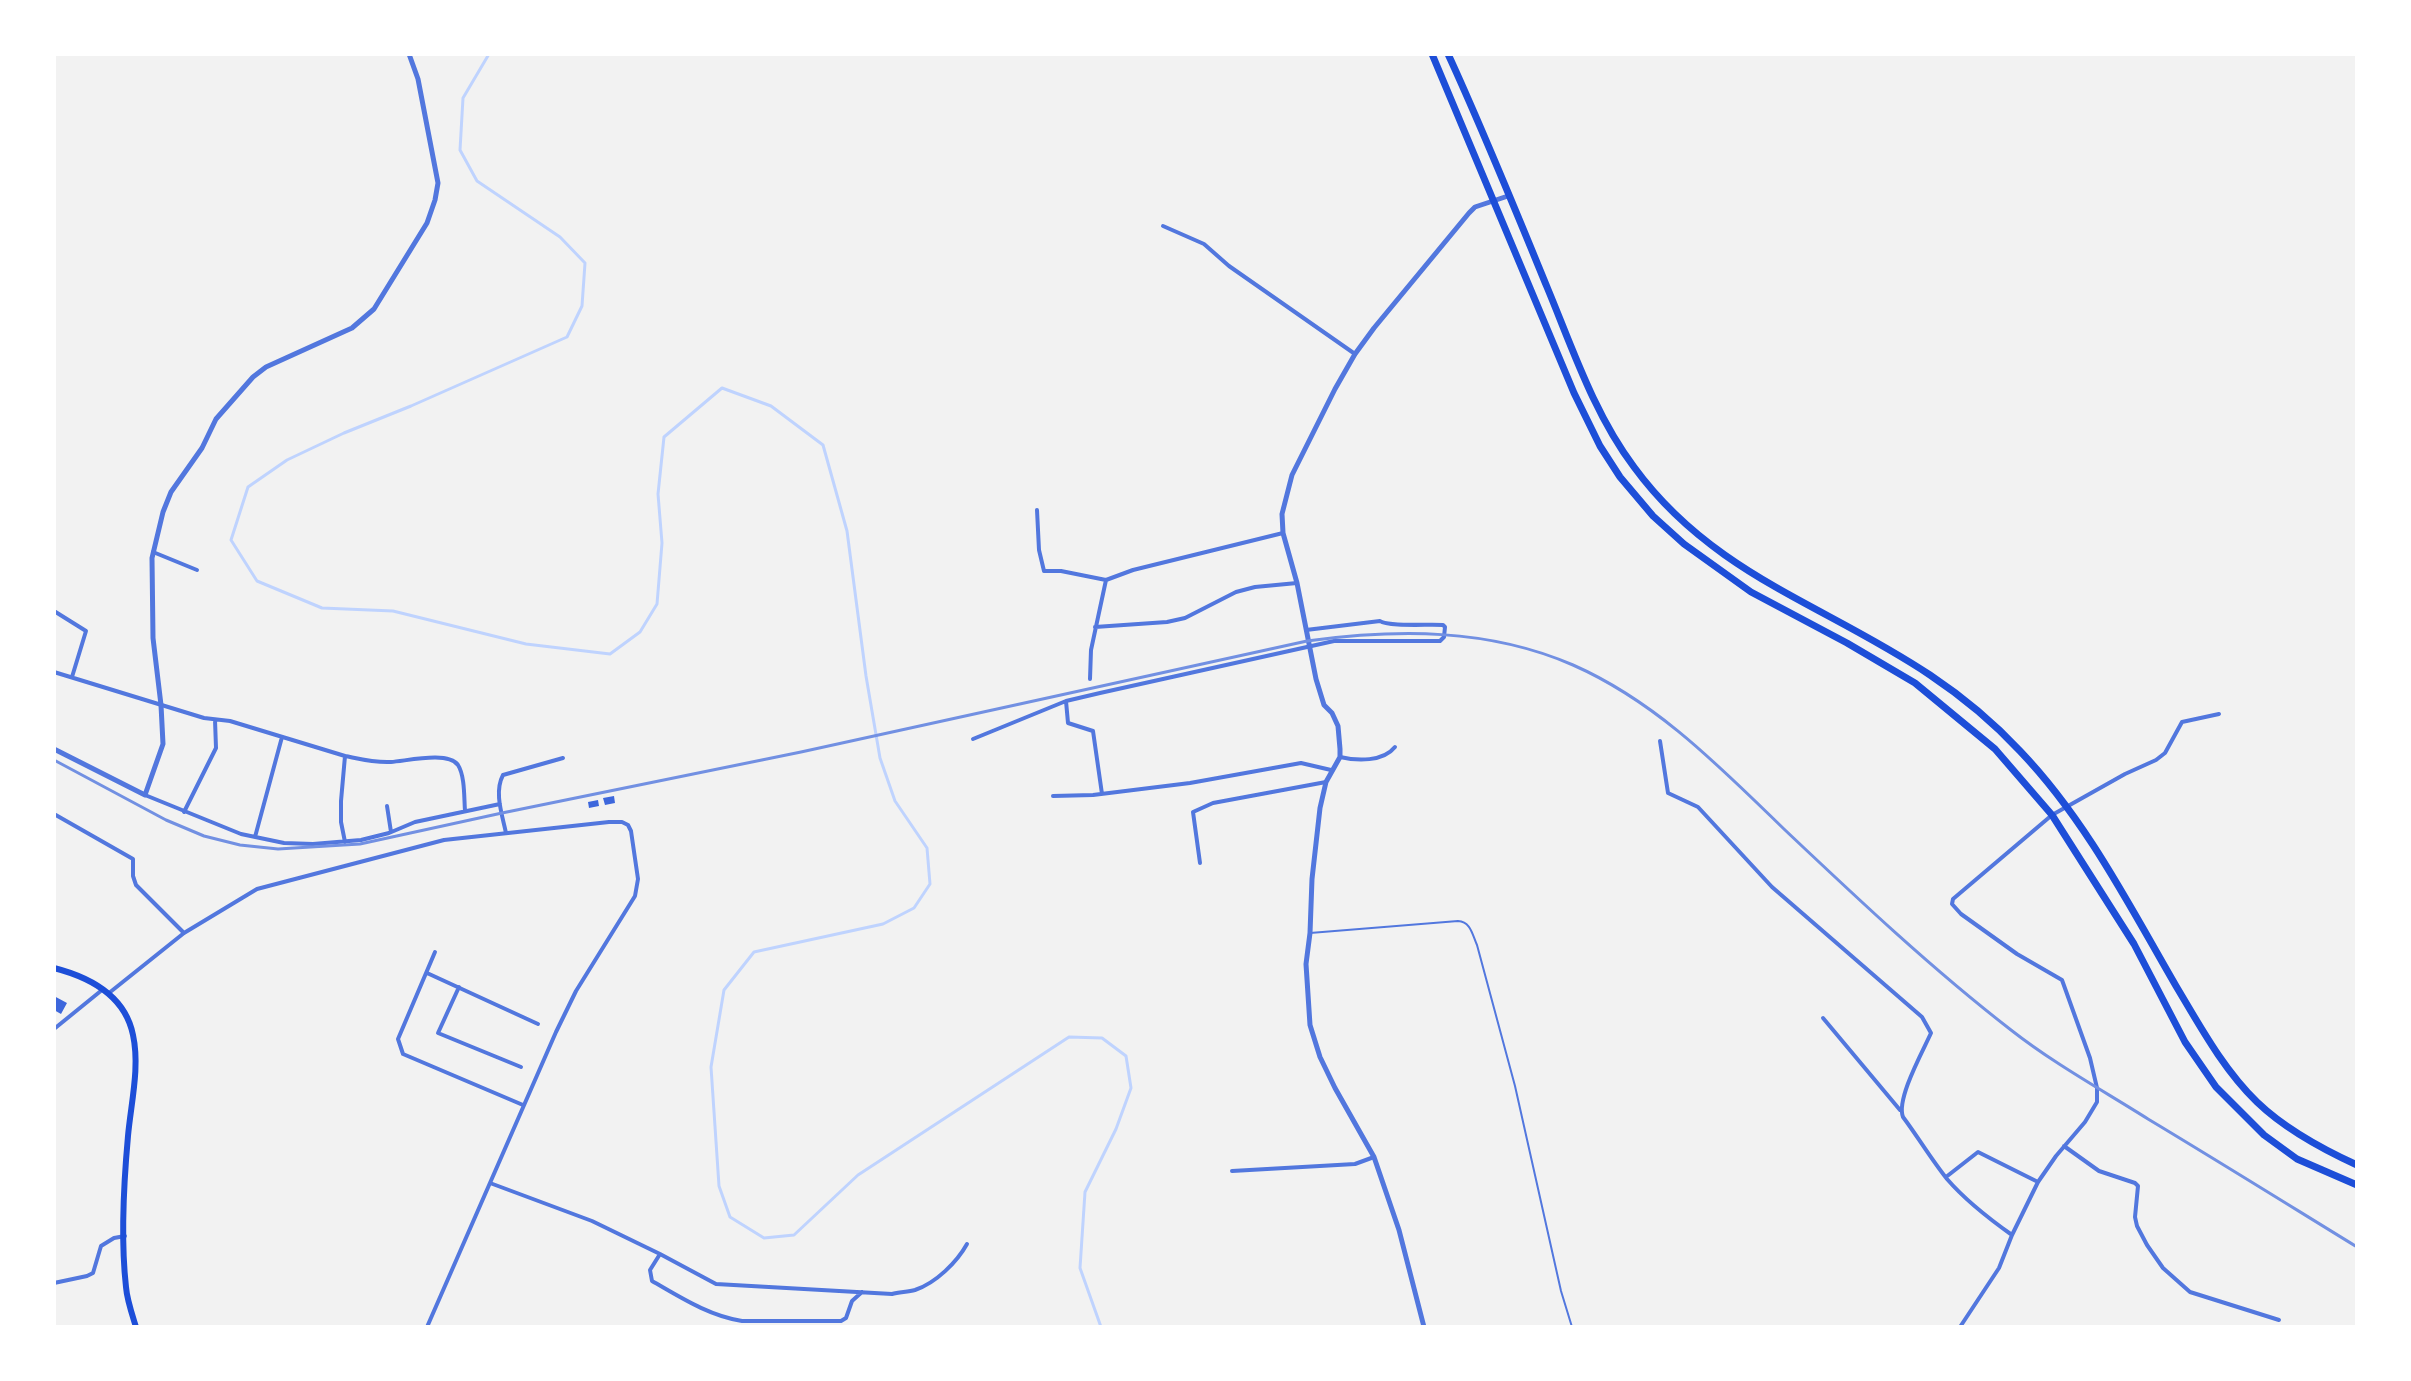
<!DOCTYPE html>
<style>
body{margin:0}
#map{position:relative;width:2411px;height:1381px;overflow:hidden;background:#f2f2f2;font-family:Inter,sans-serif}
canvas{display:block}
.frame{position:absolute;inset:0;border:56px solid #fff;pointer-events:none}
</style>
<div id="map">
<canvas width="2411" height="1381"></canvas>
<div class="frame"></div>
</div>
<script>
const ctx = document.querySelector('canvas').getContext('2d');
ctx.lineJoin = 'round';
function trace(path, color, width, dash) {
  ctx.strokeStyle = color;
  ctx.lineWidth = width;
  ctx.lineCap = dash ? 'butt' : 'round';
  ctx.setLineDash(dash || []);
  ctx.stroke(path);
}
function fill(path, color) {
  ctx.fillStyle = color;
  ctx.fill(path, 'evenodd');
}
trace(new Path2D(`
 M 489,54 L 463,98 L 460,150 L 477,181 L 560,237 L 585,263 L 582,306 L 567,337 L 411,406 L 344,433 L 287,460 L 248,487 L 231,540 L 257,581 L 322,608 L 393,611 L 526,644 L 610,654 L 640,632 L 657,604 L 662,543 L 658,494 L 664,437 L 722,388 L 771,406 L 823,445 L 847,531 L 866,676 L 880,758 L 895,801 L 927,848 L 930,884 L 914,908 L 883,924 L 754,952 L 724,990 L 711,1067 L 719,1186 L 730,1217 L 764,1238 L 794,1235 L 858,1175 L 1069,1037 L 1102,1038 L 1126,1056 L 1131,1088 L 1116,1129 L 1085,1192 L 1080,1268 L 1101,1327`), '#bfd3fe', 3);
fill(new Path2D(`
 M 614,796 L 615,803 L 605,805 L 603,798 Z
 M 598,800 L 599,806 L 589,808 L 588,802 Z
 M 54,996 L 67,1003 L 61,1014 L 54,1010 Z`), '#3d67dc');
trace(new Path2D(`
 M 1310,933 L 1458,921 C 1471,922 1472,934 1477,945 L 1515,1086 L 1561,1291 L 1572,1327`), '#5277de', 2);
trace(new Path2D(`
 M 1163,226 L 1204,244 L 1229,266 L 1355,354
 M 1037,510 L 1039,550 L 1044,571 L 1061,571 L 1106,580
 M 153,552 L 197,570
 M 54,611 L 86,631 L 72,677
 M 1095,627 L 1167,622 L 1185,618 L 1236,592 L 1255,587 L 1297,583
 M 54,672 L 204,718 L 230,721 L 345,756 L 341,801 L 341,822 L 345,842
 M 1090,679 L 1091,650 L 1106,580 L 1133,570 L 1283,533
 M 1066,701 L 1068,723 L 1093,731 L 1102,794
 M 973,739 L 1066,701 L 1100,693 L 1334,641 L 1440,641 L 1444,637 L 1445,627 L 1443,625 C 1429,624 1388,627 1380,621 L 1306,630
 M 1660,741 L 1668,793 L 1698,807 L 1772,887 L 1922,1017 L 1931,1033 C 1923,1051 1896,1099 1903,1117 C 1918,1137 1931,1159 1947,1179 C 1966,1201 1988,1218 2012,1235
 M 345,756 C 360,759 375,763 391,762 C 407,761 448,751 458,765 C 465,776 464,798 465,811
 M 1340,757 C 1357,761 1383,762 1395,747
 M 145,795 L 241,834 L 284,843 L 313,844 L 361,840 L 389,833 L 415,822 L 500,804
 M 1053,796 L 1093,795 L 1190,783 L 1301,763 L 1331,770
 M 387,806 L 391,832
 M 184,812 L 216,748 L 215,720
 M 54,814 L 133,859 L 133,876 L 136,885 L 184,933
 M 506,833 C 502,814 494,792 503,775 L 563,758
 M 255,837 L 282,737
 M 1200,863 L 1193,812 L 1213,803 L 1326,782
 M 435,952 L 398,1039 L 403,1054 L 523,1105
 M 427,973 L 538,1024
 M 459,987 L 438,1033 L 521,1067
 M 109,993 L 184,933 L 257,889 L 444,840 L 609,822 L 622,822 L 628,825 L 631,831 L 638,879 L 635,896 L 576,991 L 556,1032 L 427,1327
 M 1823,1018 L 1900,1110
 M 54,1029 L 102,990
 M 2064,1146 L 2099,1171 L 2135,1183 L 2138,1186 L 2135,1217 L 2137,1226 L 2147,1245 L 2163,1268 L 2190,1292 L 2279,1320
 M 1232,1171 L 1355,1164 L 1374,1157
 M 1946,1177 L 1978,1152 L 2038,1182
 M 490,1183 L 592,1221 L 660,1254 L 716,1284 L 892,1294 C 899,1292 908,1292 915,1290 C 936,1283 957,1262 967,1244
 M 660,1254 L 650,1270 L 652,1281 C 680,1297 709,1316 742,1321 L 841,1321 L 846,1318 L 852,1301 L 862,1292
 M 54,1283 L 87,1276 L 93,1273 L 101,1246 L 114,1238 L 125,1236
 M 1960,1327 L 1999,1268 L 2012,1235 L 2038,1182 L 2056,1156 L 2085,1122 L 2097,1102 L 2097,1088 L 2090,1058 L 2062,980 L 2017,954 L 1961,914 L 1952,904 L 1953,899 L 2052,815 L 2125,774 L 2156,760 L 2165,753 L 2182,722 L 2219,714`), '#5277de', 4);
trace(new Path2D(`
 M 54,749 L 145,795 L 163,744 L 161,705 L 153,638 L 152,558 L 163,512 L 171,492 L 202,448 L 216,419 L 253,377 L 266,367 L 352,328 L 374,309 L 427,223 L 435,200 L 438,183 L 418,79 L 409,54
 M 1424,1327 L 1399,1230 L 1374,1157 L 1335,1088 L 1320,1057 L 1310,1025 L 1306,964 L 1310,933 L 1312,879 L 1320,808 L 1326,782 L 1340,757 L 1340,749 L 1338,726 L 1332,713 L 1324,705 L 1316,679 L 1297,583 L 1283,533 L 1282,514 L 1292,475 L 1335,389 L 1355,354 L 1374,328 L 1469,213 L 1475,207 L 1508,196`), '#5277de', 5);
trace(new Path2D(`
 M 54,968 C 89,977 125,995 133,1035 C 140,1067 131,1103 128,1136 C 124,1180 121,1243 126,1287 C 127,1300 132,1314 136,1327`), '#1d4ed8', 6);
trace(new Path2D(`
 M 1432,54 L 1574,393 L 1600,446 L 1620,477 L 1653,516 L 1684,544 L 1751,592 L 1847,643 L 1915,683 L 1995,749 L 2052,815 L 2134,944 L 2185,1042 L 2216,1087 L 2264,1135 L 2297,1159 L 2357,1185
 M 1448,54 C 1483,130 1515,209 1547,287 C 1572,347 1594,414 1634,467 C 1713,575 1824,604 1930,675 C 1963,697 1993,722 2020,751 C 2086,820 2129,905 2176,986 C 2200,1026 2223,1069 2257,1102 C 2285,1129 2322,1149 2357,1165`), '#1d4ed8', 7);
trace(new Path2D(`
 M 54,760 L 166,820 L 204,836 L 240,845 L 278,849 L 360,844 L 502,813 L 801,752 L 1307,641 C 1397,629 1488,628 1573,665 C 1657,702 1720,767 1785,830 C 1858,899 1931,968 2011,1030 C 2053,1063 2102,1090 2148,1119 C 2218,1161 2287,1204 2357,1247`), '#7290e2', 3);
</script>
